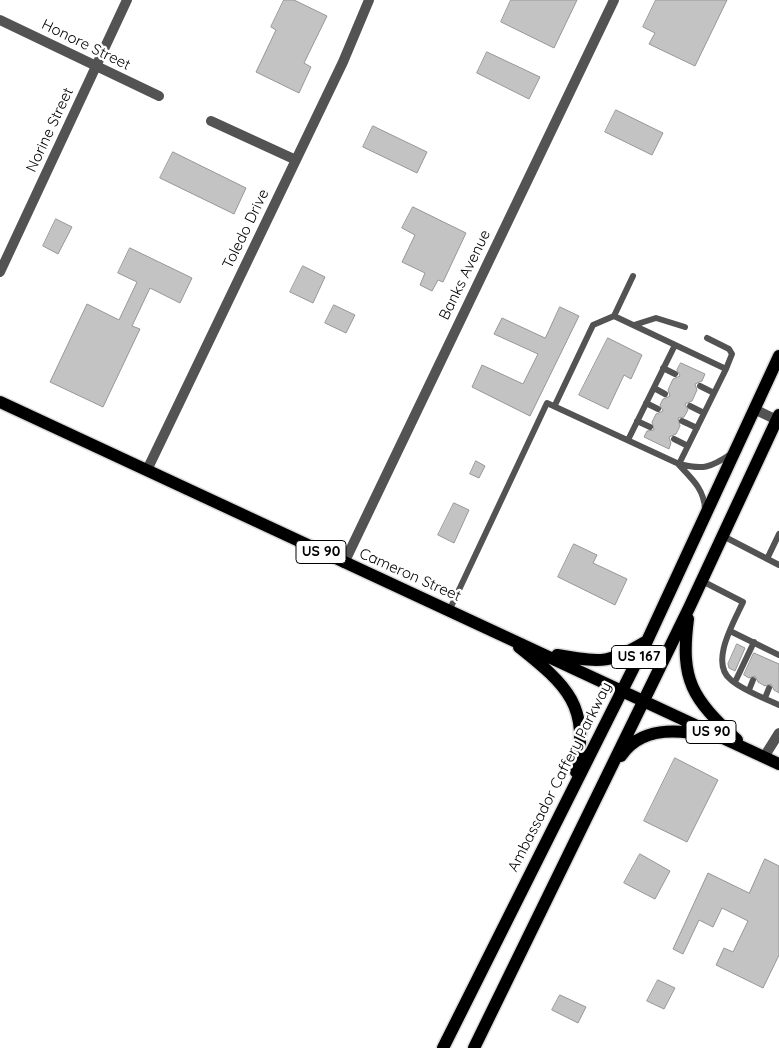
<!DOCTYPE html>
<style>
body{margin:0}
canvas{display:block;background:#fff}
</style>
<canvas width="779" height="1048"></canvas>
<script>
const ctx = document.querySelector('canvas').getContext('2d');
ctx.lineJoin = 'round';
function fill(path, color) {
  ctx.fillStyle = color;
  ctx.fill(path, 'evenodd');
}
function trace(path, color, width, dash) {
  ctx.strokeStyle = color;
  ctx.lineWidth = width;
  ctx.lineCap = dash ? 'butt' : 'round';
  ctx.setLineDash(dash || []);
  ctx.stroke(path);
}
function label(font, color, halo, rows, align = 'center') {
  ctx.font = font + ' Quicksand,sans-serif';
  ctx.lineWidth = 5;
  ctx.setLineDash([]);
  ctx.textBaseline = 'middle';
  ctx.strokeStyle = halo;
  ctx.fillStyle = color;
  for (const [text, x, y, turn = 0] of rows) {
    ctx.save();
    ctx.translate(x, y);
    ctx.rotate((+turn || 0) * Math.PI / 180);
    ctx.textAlign = isNaN(turn) ? turn : align;
    if (halo) ctx.strokeText(text, 0, 0);
    ctx.fillText(text, 0, 0);
    ctx.restore();
  }
}
const building = new Path2D(`
 M 284,0 L 294,0 L 327,16 L 304,63 L 311,67 L 299,93 L 256,72 L 276,30 L 271,27 Z
 M 511,0 L 577,0 L 554,48 L 501,22 Z
 M 656,0 L 727,0 L 695,66 L 649,44 L 655,33 L 643,27 Z
 M 487,52 L 540,77 L 529,99 L 477,73 Z
 M 616,110 L 663,133 L 652,155 L 605,132 Z
 M 373,126 L 427,152 L 417,173 L 363,147 Z
 M 173,152 L 246,188 L 234,214 L 160,178 Z
 M 413,207 L 466,233 L 443,282 L 438,280 L 432,291 L 420,285 L 425,273 L 402,262 L 415,235 L 402,228 Z
 M 56,219 L 72,227 L 58,254 L 43,246 Z
 M 130,248 L 192,278 L 180,303 L 150,288 L 132,326 L 140,329 L 103,407 L 50,382 L 87,304 L 119,320 L 137,282 L 118,273 Z
 M 303,266 L 325,277 L 313,303 L 290,292 Z
 M 334,305 L 355,315 L 346,333 L 325,323 Z
 M 560,307 L 579,316 L 530,416 L 472,387 L 482,365 L 523,384 L 538,354 L 494,334 L 502,318 L 545,338 Z
 M 608,338 L 642,355 L 631,379 L 624,375 L 608,409 L 579,395 Z
 M 681,363 L 705,374 L 702,381 L 695,384 L 697,390 L 692,401 L 685,404 L 688,410 L 684,417 L 678,418 L 680,426 L 676,434 L 669,437 L 671,443 L 669,449 L 644,437 L 647,431 L 654,430 L 652,422 L 656,414 L 663,411 L 660,405 L 663,399 L 670,396 L 668,390 L 673,379 L 680,376 L 677,370 Z
 M 476,461 L 485,466 L 479,478 L 470,474 Z
 M 454,503 L 469,510 L 454,543 L 438,535 Z
 M 574,544 L 597,555 L 593,563 L 627,579 L 615,605 L 558,577 Z
 M 737,644 L 745,648 L 735,671 L 729,668 L 728,664 Z
 M 754,653 L 779,664 L 779,693 L 774,690 L 771,684 L 765,686 L 758,682 L 755,676 L 749,678 L 744,675 Z
 M 675,758 L 718,780 L 687,842 L 644,821 Z
 M 640,854 L 670,871 L 655,899 L 624,883 Z
 M 765,859 L 779,866 L 779,955 L 763,988 L 716,965 L 724,948 L 733,952 L 748,921 L 722,908 L 713,927 L 699,920 L 683,954 L 673,949 L 708,873 L 749,893 Z
 M 658,980 L 675,988 L 664,1009 L 647,1001 Z
 M 560,995 L 586,1007 L 578,1023 L 552,1010 Z`);
fill(building, '#c3c3c3');
trace(building, '#979797', 1);
const primary = new Path2D(`
 M 0,402 L 779,764
 M 688,619 C 680,681 692,698 737,740
 M 519,647 C 568,686 590,706 576,772
 M 557,655 C 601,662 607,665 647,641
 M 621,756 C 640,727 678,729 707,736
 M 443,1048 L 647,641 L 779,356
 M 474,1048 L 689,608 L 779,415`);
trace(primary, '#dbdbdb', 15);
trace(new Path2D(`
 M 614,316 L 726,369 L 679,464
 M 634,325 L 656,318 L 685,327
 M 707,338 L 729,349 L 732,354 L 726,369
 M 663,368 L 675,374
 M 700,386 L 714,393
 M 654,388 L 665,394
 M 646,403 L 658,409
 M 555,405 L 593,325 L 614,316 L 633,276
 M 690,406 L 704,413
 M 637,421 L 650,427
 M 682,421 L 697,428
 M 674,439 L 688,446
 M 628,440 L 675,345
 M 679,465 C 692,479 704,489 705,509
 M 723,536 L 779,565
 M 767,559 L 779,534
 M 702,581 L 743,602 C 734,622 709,663 731,680 C 744,691 764,698 779,705
 M 449,611 L 547,403 L 679,464 C 703,470 710,468 731,454
 M 730,631 L 779,655
 M 735,682 L 754,642
 M 749,690 L 753,680
 M 765,698 L 769,688`), '#535353', 6);
trace(new Path2D(`
 M 0,20 L 159,96
 M 211,121 L 296,160
 M 0,272 L 127,0
 M 754,409 L 779,421
 M 147,470 L 343,62 L 369,0
 M 344,563 L 614,0
 M 764,757 L 779,733`), '#535353', 10);
trace(primary, '#000', 12);
for (const [x, y, w] of [
 [321,552,50],
 [639,657,55],
 [711,732,50]
]) {
  const box = new Path2D();
  box.roundRect(x - w / 2, y - 11.5, w, 23, 4);
  ctx.fillStyle = '#fff';
  ctx.fill(box);
  trace(box, '#000', 1);
}
label('bold 14px', '#000', null, [
 ["US 90",321,552],
 ["US 167",639,657],
 ["US 90",711,732]
]);
label('15px', '#000', '#fff', [
 ["Honore Street",86,45,26],
 ["Norine Street",50,130,-65],
 ["Toledo Drive",246,229,-64],
 ["Banks Avenue",465,275,-64],
 ["Cameron Street",410,575,24],
 ["Ambassador Caffery Parkway",560,777,-63]
]);
</script>
